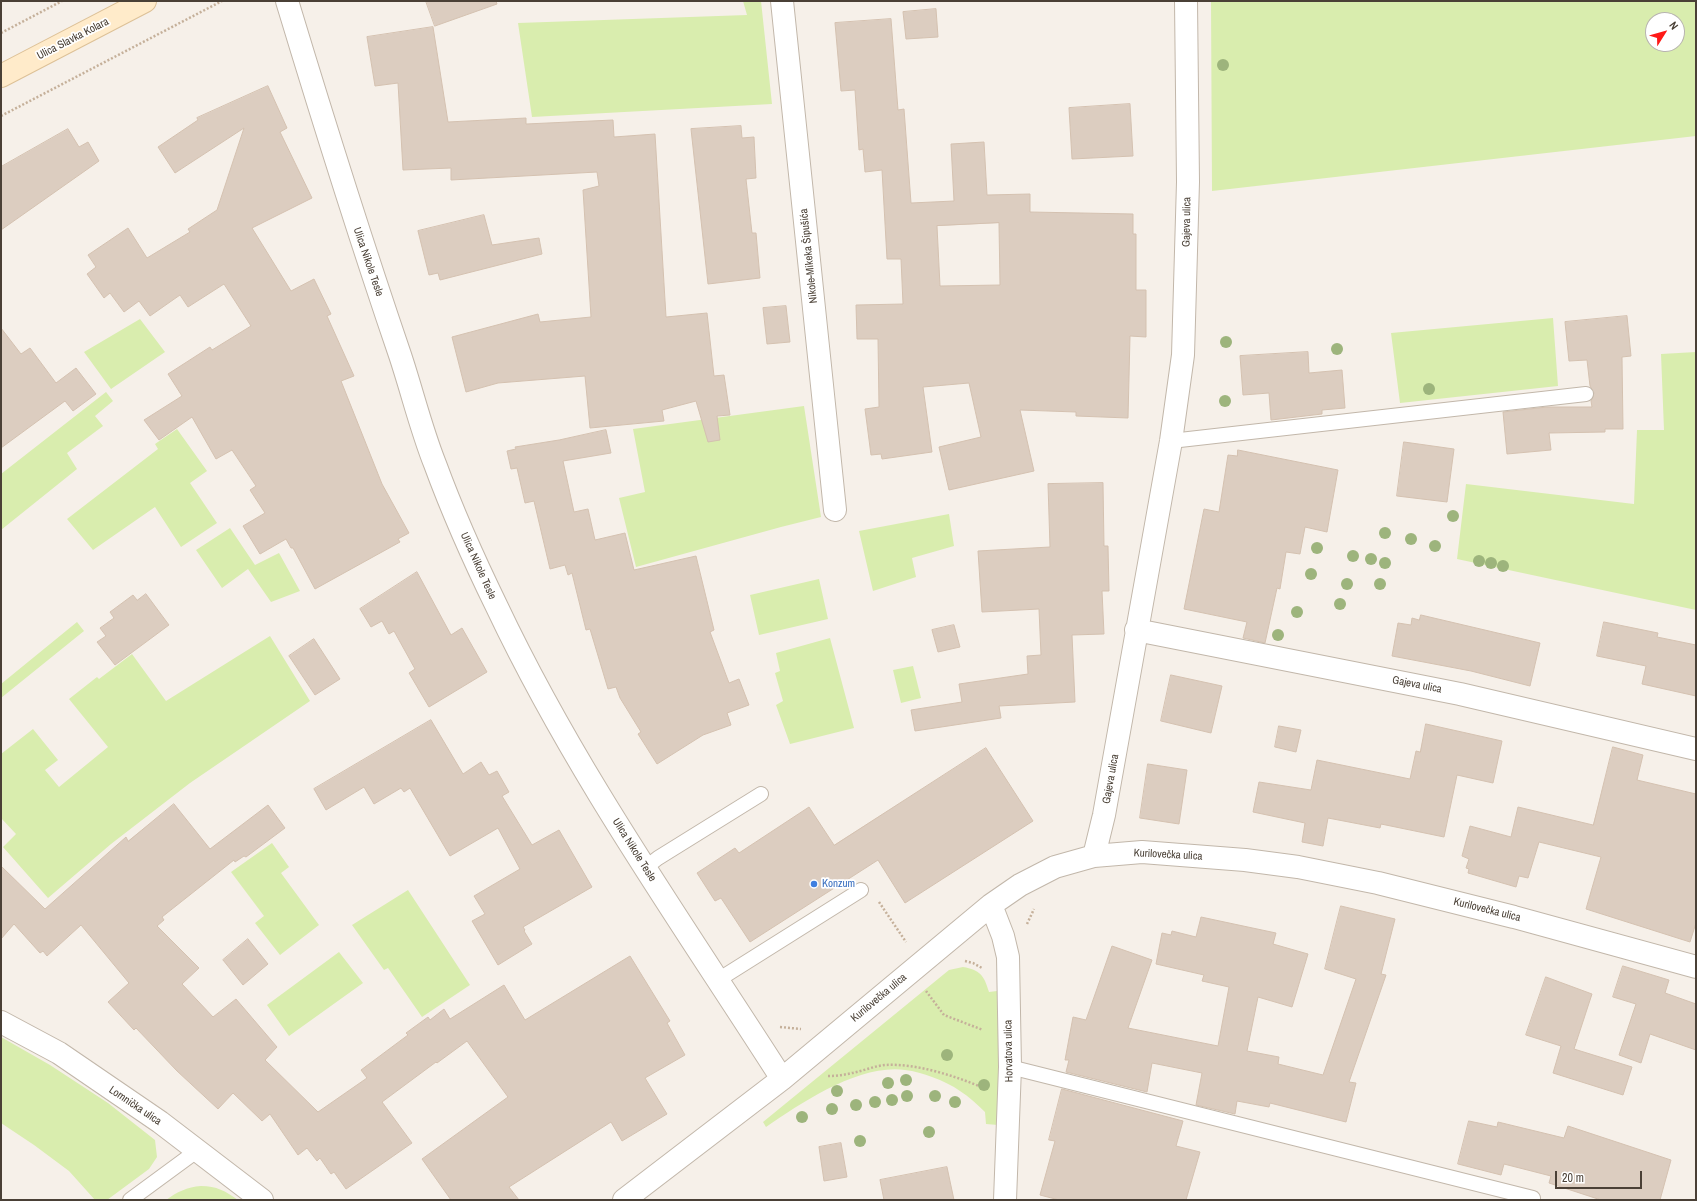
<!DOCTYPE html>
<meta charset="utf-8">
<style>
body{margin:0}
#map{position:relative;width:1697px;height:1201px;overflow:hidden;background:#f6f0e9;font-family:"Archivo Narrow",sans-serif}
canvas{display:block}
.frame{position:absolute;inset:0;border:2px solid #4a4036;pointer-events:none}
.north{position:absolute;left:1645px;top:12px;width:40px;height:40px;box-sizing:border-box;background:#fff;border:1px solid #b7b3af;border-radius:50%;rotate:53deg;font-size:11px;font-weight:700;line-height:16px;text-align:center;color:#4a4036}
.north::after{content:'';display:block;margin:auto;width:14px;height:18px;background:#ff1a17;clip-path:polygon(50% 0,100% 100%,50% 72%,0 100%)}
.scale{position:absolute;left:1555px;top:1171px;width:87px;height:18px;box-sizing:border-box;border:2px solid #4a4036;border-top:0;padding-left:5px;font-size:12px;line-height:14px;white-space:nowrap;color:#4a4036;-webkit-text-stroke:3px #fff;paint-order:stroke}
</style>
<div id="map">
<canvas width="1697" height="1201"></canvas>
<div class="frame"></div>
<div class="north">N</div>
<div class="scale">20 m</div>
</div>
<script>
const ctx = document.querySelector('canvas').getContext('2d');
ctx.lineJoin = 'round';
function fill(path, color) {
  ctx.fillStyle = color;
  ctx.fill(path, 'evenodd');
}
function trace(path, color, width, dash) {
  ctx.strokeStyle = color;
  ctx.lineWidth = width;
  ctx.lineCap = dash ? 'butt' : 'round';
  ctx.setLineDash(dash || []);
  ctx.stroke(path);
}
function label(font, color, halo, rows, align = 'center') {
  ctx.font = font + ' "Archivo Narrow",sans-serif';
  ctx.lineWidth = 3.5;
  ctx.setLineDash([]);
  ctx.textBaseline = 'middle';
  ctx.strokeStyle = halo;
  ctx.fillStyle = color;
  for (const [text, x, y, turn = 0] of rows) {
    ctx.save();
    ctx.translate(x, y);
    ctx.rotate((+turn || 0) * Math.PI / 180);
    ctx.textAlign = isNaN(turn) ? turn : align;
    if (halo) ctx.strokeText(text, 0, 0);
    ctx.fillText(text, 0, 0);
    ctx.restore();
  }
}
fill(new Path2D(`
 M 743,1 L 761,1 L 772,104 L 532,117 L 518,23 L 747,15 Z
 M 1211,1 L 1696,1 L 1696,136 L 1212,191 ZM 1653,20 L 1677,20 L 1677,44 L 1653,44 Z
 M 1553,318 L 1558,386 L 1400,403 L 1391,333 Z
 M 140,319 L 165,352 L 111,389 L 84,352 Z
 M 1696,352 L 1696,610 L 1457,559 L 1466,484 L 1634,504 L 1637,430 L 1664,430 L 1661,354 Z
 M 106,392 L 113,401 L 95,416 L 103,426 L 67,453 L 77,469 L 1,530 L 1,474 Z
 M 804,406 L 821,517 L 781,527 L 636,567 L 619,498 L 645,492 L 633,429 Z
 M 177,429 L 207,471 L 190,483 L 217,523 L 181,547 L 155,507 L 93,550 L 67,519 L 158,449 L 155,444 Z
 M 949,514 L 954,546 L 912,558 L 916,577 L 873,591 L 859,531 Z
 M 230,528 L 255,565 L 279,553 L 300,591 L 271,602 L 248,569 L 222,588 L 196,550 Z
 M 819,579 L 828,619 L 759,635 L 750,595 Z
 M 77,622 L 84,631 L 1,698 L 1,684 Z
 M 270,636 L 310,701 L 190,783 L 111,844 L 48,898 L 3,847 L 16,834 L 1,818 L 1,754 L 33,729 L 58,760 L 45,770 L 59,787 L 108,747 L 69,699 L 97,677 L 99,679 L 132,654 L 166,701 Z
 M 830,638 L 854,728 L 790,744 L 776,705 L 783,701 L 775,673 L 780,671 L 776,653 Z
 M 913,666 L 921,698 L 901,703 L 893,670 Z
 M 272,843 L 289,867 L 281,873 L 319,925 L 280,955 L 255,923 L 264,916 L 231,872 Z
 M 408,890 L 470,985 L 422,1017 L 388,968 L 384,970 L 352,925 Z
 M 339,952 L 363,983 L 289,1036 L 267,1005 Z
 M 963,967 C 980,970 984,975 989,992 L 997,991 L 1000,1021 L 998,1125 L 986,1124 L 985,1112 C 968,1095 954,1085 932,1077 C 924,1074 914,1071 905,1070 C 859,1064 803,1102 766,1127 L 763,1122 L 949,970 Z
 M 1,1037 L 50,1065 L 108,1103 L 155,1140 L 157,1157 L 149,1169 L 107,1200 L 95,1200 L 69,1171 L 34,1145 L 1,1123 Z
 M 201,1186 C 217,1186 225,1191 238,1200 L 166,1200 C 177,1192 187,1187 201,1186 Z`), '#d9edae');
const building = new Path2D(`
 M 426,1 L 496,1 L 497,4 L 435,26 Z
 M 936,9 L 938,37 L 906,39 L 903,12 Z
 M 891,19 L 898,110 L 904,109 L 911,203 L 954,201 L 951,144 L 984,142 L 987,195 L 1030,194 L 1030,212 L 1133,214 L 1133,234 L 1136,234 L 1136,290 L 1146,290 L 1146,337 L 1130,336 L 1128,418 L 1076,416 L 1076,412 L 1020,410 L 1034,471 L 949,490 L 939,447 L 981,437 L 969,383 L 923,387 L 932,452 L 882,459 L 881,454 L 871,455 L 865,409 L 879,407 L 878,339 L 857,339 L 856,305 L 903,304 L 901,259 L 887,259 L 882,170 L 865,172 L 863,149 L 859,150 L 855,90 L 841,91 L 835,23 ZM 999,223 L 1000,285 L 940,286 L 937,226 Z
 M 433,27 L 448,122 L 526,118 L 526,124 L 613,120 L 614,137 L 655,134 L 666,317 L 707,313 L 714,376 L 724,375 L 730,415 L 717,416 L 720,440 L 708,442 L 696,401 L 662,410 L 664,421 L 590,428 L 585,376 L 498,383 L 466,392 L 452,337 L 538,314 L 540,322 L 591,317 L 583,190 L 599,186 L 597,172 L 451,180 L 451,168 L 403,170 L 398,83 L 375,86 L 367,37 Z
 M 268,86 L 287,128 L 280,132 L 312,198 L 252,228 L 291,291 L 314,279 L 331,314 L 327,316 L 354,376 L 341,381 L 382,484 L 409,533 L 398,539 L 400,542 L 315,589 L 293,548 L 291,548 L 286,539 L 260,554 L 243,526 L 265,513 L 250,490 L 256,486 L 232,450 L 216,459 L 192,417 L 159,440 L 144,420 L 182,396 L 168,374 L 210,347 L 212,350 L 251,326 L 224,284 L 188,307 L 180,295 L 150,316 L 139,301 L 124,312 L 110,293 L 104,298 L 87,274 L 96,267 L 88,255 L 128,228 L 147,258 L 190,232 L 188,229 L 217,210 L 244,128 L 175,173 L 158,147 L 198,120 L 197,118 Z
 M 1130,104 L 1133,156 L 1072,159 L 1069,108 Z
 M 741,126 L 742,138 L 754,137 L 756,178 L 746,179 L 752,233 L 756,233 L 760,278 L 708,284 L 691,129 Z
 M 68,129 L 79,147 L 88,142 L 99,161 L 1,230 L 1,167 Z
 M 484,215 L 492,245 L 539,238 L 542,254 L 440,280 L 438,273 L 429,275 L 418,231 Z
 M 786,306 L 790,342 L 767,344 L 763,308 Z
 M 1627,316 L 1631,356 L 1622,357 L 1623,429 L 1605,429 L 1605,432 L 1549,433 L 1551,450 L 1507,454 L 1503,412 L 1547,407 L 1592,407 L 1591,401 L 1594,393 L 1590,386 L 1587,360 L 1569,361 L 1565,322 Z
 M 1,328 L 21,354 L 30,348 L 56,383 L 76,368 L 96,394 L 73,411 L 65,401 L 1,448 Z
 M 1308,352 L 1309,373 L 1342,370 L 1345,408 L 1322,410 L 1322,414 L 1271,420 L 1269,393 L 1243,395 L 1240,356 Z
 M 606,430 L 611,453 L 563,461 L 574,512 L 588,509 L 595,540 L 625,533 L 634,570 L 696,556 L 714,630 L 710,632 L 729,683 L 739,679 L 749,705 L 727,713 L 731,725 L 703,735 L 657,764 L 638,734 L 641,732 L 620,698 L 616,687 L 608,689 L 590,629 L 586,630 L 572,573 L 568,575 L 565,565 L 550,569 L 534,501 L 525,503 L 517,468 L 511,469 L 507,451 L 516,449 L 515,447 L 559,440 Z
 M 1404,442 L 1454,449 L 1447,502 L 1397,496 Z
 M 1238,450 L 1338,470 L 1327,532 L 1305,527 L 1300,554 L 1286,552 L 1280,589 L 1277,588 L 1265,643 L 1243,638 L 1247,622 L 1184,609 L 1204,509 L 1219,512 L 1228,455 L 1237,456 Z
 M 1103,483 L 1104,546 L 1108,546 L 1109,591 L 1102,591 L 1104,634 L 1072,635 L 1075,702 L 999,706 L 1001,718 L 915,731 L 911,710 L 962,702 L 959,684 L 1028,674 L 1027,656 L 1041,655 L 1039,609 L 982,612 L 978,551 L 1050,547 L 1048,484 Z
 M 417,572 L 451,635 L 462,628 L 487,672 L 429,707 L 409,673 L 415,669 L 394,631 L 389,634 L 382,621 L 371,627 L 360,609 Z
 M 146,594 L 169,625 L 115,665 L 97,642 L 106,636 L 100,628 L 114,618 L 110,612 L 133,595 L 137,600 Z
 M 1421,615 L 1540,643 L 1530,686 L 1471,671 L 1392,656 L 1398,623 L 1411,625 L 1412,618 L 1419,620 Z
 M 1604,622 L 1658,633 L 1657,637 L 1696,645 L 1696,696 L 1642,684 L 1646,666 L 1597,656 Z
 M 954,625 L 960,647 L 938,652 L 932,630 Z
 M 314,639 L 340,679 L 315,695 L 289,656 Z
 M 1171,675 L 1222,686 L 1211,733 L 1161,721 Z
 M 431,720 L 463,774 L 481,762 L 489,775 L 497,771 L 509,792 L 502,796 L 532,845 L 559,830 L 592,887 L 523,927 L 525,930 L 524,931 L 532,944 L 498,965 L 472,921 L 485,914 L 474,896 L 520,869 L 498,828 L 450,856 L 410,788 L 404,792 L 401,788 L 374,804 L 364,787 L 326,810 L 314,789 Z
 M 1426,724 L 1502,741 L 1493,783 L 1457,775 L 1444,837 L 1381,824 L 1380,828 L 1328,818 L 1323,846 L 1302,842 L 1305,823 L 1253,812 L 1259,782 L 1311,790 L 1317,760 L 1410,779 L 1416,751 L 1420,752 Z
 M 1279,726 L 1301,730 L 1296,752 L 1275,747 Z
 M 1613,747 L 1643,755 L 1637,780 L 1696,794 L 1696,923 L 1690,942 L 1586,909 L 1601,857 L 1539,842 L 1528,878 L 1519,876 L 1516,887 L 1468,873 L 1469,869 L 1466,868 L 1469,859 L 1462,856 L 1470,826 L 1511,837 L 1518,807 L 1593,825 Z
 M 986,748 L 1033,821 L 905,903 L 878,860 L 750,942 L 721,898 L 715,901 L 697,873 L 735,848 L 739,853 L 809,807 L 834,845 Z
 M 1148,764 L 1187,770 L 1179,824 L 1140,818 Z
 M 174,804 L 210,849 L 268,805 L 285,828 L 246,857 L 244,856 L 235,862 L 234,860 L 162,917 L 164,920 L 157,926 L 199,968 L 182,984 L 213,1017 L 236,999 L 277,1047 L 265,1060 L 318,1112 L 367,1078 L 361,1070 L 408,1035 L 406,1033 L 428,1017 L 430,1020 L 444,1009 L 450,1019 L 504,985 L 525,1020 L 630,956 L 670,1021 L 667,1023 L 685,1055 L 645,1078 L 667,1114 L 622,1141 L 611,1122 L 509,1187 L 519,1200 L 451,1200 L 422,1159 L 508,1097 L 467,1041 L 437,1063 L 436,1062 L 382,1102 L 412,1143 L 346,1189 L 334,1172 L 331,1174 L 320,1158 L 317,1161 L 307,1148 L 298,1155 L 270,1114 L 262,1121 L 233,1093 L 218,1109 L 177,1071 L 136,1028 L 134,1030 L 108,1002 L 129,983 L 81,925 L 47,956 L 43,951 L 40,953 L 14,924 L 1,939 L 1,866 L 45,909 L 126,837 L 128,841 Z
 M 1341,906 L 1395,919 L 1381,974 L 1386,975 L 1349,1082 L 1356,1083 L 1346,1122 L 1270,1103 L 1269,1107 L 1237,1101 L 1235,1114 L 1196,1105 L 1202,1073 L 1152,1063 L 1147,1092 L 1066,1072 L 1069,1060 L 1065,1060 L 1073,1017 L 1086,1020 L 1112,946 L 1152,960 L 1128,1028 L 1218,1046 L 1229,987 L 1202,981 L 1204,975 L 1156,964 L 1162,933 L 1171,935 L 1172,931 L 1196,937 L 1201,917 L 1276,933 L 1273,944 L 1308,954 L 1292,1007 L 1258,997 L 1247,1051 L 1279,1057 L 1278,1064 L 1323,1075 L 1356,979 L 1325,969 Z
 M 248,939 L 268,964 L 243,985 L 223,960 Z
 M 1623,966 L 1669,980 L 1665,993 L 1696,1004 L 1696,1050 L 1650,1034 L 1641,1063 L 1619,1055 L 1636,1004 L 1613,997 Z
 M 1546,977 L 1592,994 L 1574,1049 L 1632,1067 L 1623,1095 L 1553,1073 L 1561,1046 L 1526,1035 Z
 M 1062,1089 L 1183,1121 L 1176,1146 L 1200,1152 L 1186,1200 L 1059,1200 L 1040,1195 L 1055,1141 L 1049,1140 Z
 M 1469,1121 L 1497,1127 L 1498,1122 L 1564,1138 L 1568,1126 L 1671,1160 L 1660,1200 L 1601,1200 L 1549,1183 L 1551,1176 L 1504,1164 L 1501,1175 L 1458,1164 Z
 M 841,1143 L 847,1177 L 824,1181 L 819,1147 Z
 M 947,1167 L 954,1200 L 884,1200 L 880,1180 Z`);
fill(building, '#dccdc0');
trace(building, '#d4c1b0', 1);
const lane = new Path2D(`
 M 1171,441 L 1586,394
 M 645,868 L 658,858 L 761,794
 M 718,980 L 861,890
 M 1010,1067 L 1533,1198
 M 130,1200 L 198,1150`);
const street = new Path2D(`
 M 287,1 C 323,120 360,238 400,355 C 412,391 421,429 435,464 C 453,513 474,560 497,607 C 576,774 683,924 782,1079
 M 782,1 L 835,510
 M 1136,630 L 1460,694 L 1696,749
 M 1094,856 L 1104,815 L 1171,441 L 1183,355 L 1188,182 L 1186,1
 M 991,905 L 1003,936 L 1008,957 L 1010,1067 L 1005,1200
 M 1,1022 L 59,1053 L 160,1122 L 262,1200
 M 624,1200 L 782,1079 L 991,905 L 1020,885 L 1055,867 L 1094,856 L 1142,852 L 1245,860 L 1298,867 L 1378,883 L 1514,917 L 1696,967`);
const secondary = new Path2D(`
 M 1,76 L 145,1`);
trace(lane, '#c2b7aa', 16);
trace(street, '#c2b7aa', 24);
trace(secondary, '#ddc197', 24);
trace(new Path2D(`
 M 1,33 L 62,1
 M 1,116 L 222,1
 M 879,902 L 906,942
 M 1027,924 L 1034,909
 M 965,961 L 973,963 L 982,968
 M 926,991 L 944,1015 L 983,1030
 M 780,1027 L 801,1029
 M 828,1076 C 836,1076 844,1075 852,1073 C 863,1071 874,1066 885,1065 C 916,1063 955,1076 984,1088`), '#c5b09a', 2.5, [2, 2]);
trace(lane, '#fff', 14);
trace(street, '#fff', 22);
trace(secondary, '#ffebca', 22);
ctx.fillStyle = '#9db47c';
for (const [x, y] of [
 [1223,65],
 [1226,342],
 [1337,349],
 [1429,389],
 [1225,401],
 [1453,516],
 [1385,533],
 [1411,539],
 [1435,546],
 [1317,548],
 [1353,556],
 [1371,559],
 [1479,561],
 [1385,563],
 [1491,563],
 [1503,566],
 [1311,574],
 [1347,584],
 [1380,584],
 [1340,604],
 [1297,612],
 [1278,635],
 [947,1055],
 [906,1080],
 [888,1083],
 [984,1085],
 [837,1091],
 [907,1096],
 [935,1096],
 [892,1100],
 [875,1102],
 [955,1102],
 [856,1105],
 [832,1109],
 [802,1117],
 [929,1132],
 [860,1141]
]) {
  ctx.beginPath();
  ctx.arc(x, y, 6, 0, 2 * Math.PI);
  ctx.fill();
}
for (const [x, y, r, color] of [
 [814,884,4,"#3f7fe0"]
]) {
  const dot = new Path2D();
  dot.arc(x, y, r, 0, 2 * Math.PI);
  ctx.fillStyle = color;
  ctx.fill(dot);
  trace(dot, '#fff', 1.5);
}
label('11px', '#4a4036', '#fff', [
 ["Ulica Slavka Kolara",73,39,-27],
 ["Gajeva ulica",1187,222,-89],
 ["Nikole-Mikeka Šipušića",809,256,-96],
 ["Ulica Nikole Tesle",368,262,71],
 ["Ulica Nikole Tesle",478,566,66],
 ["Gajeva ulica",1417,685,11],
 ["Gajeva ulica",1111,779,-80],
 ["Ulica Nikole Tesle",634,850,58],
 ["Kurilovečka ulica",1168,855,3],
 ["Kurilovečka ulica",1487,910,14],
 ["Kurilovečka ulica",879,998,-40],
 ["Horvatova ulica",1009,1051,-91],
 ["Lomnička ulica",135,1106,34]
]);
label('11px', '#366cbe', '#fff', [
 ["Konzum",822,884]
], 'left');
</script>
